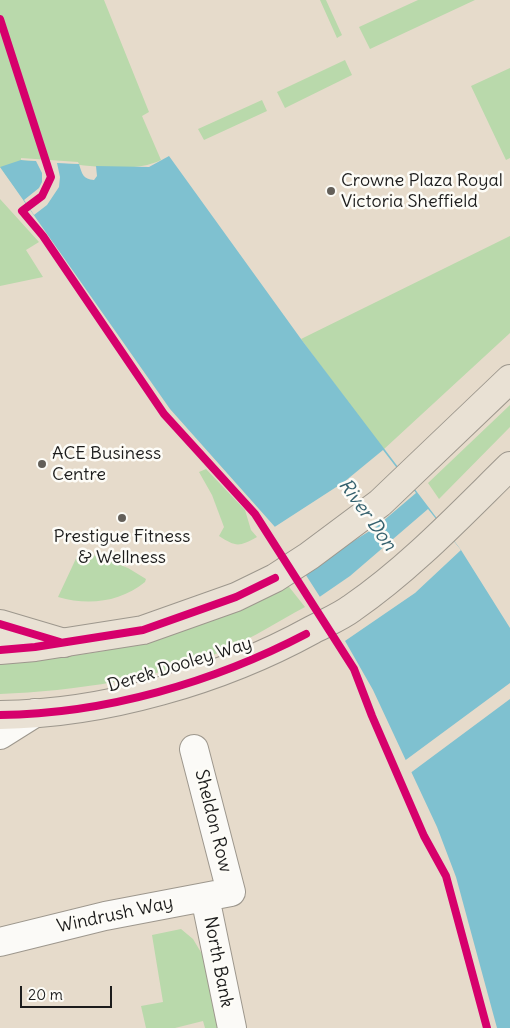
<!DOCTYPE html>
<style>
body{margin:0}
#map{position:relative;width:510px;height:1028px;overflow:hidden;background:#e6dbcb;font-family:Delius,sans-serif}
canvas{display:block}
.scale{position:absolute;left:20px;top:986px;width:92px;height:22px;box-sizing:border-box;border:2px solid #1c1c1c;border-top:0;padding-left:6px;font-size:15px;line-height:18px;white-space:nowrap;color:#1c1c1c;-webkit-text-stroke:4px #fdfcf7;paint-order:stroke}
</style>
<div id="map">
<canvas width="510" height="1028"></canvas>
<div class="scale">20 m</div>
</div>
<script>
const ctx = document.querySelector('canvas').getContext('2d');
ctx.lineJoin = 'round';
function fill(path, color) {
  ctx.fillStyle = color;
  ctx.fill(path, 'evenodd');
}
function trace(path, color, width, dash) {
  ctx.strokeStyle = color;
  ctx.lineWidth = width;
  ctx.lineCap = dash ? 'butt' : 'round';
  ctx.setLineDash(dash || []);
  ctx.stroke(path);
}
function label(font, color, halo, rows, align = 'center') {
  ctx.font = font + ' Delius,sans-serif';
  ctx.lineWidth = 5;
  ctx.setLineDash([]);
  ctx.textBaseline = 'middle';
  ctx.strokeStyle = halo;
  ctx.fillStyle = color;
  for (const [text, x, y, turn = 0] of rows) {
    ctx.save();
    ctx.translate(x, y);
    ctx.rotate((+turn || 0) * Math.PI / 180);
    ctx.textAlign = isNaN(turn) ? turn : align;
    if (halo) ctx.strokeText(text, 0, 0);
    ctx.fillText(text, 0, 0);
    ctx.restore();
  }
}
fill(new Path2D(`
 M 0,0 L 104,0 L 149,112 L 142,116 L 161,160 C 134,174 84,165 53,162 L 24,200 L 0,167 Z
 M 320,0 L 326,0 L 342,35 L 337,38 Z
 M 418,0 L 475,0 L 370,49 L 359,27 Z
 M 345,60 L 352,75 L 285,108 L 277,92 Z
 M 510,68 L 510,158 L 506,160 L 471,86 Z
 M 262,100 L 267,111 L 204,140 L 198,129 Z
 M 0,199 L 39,242 L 26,250 L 43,277 L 0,286 Z
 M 510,236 L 510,333 L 383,450 L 301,339 Z
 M 510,405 L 510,427 L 439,499 L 428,483 Z
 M 206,469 L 245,510 L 251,530 L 257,537 C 239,547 236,547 219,536 L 224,527 L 212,495 L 199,472 Z
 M 80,550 L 128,568 L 146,579 L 145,582 C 120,602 89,606 58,597 Z
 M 286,583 L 305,607 C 279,621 254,637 227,649 C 159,679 74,691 0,694 L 0,662 L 57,658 L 104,651 L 156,638 Z
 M 181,929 L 193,939 L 205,959 L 220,1028 L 205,1028 L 203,1021 L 175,1028 L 146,1028 L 141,1006 L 163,1002 L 152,935 Z`), '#b9d9ab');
fill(new Path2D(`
 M 169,156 L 301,339 L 461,550 L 510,628 L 510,1028 L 497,1028 L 456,877 L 437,827 L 373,690 L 320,597 L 275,527 L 170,409 L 0,167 L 21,160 L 79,164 C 82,174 83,179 94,180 L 97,176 L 96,166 L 149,167 Z`), '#7fc1d0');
fill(new Path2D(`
 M 21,158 L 78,162 L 79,164 L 57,163 L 60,177 L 59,187 L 47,205 L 34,215 L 24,200 L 39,188 L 42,182 L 42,173 L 36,161 L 21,160 Z
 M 383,450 L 416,493 L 376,527 L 302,573 L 273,528 L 344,482 Z
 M 428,509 L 461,550 L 415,593 L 342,643 L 318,598 L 350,576 Z
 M 510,683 L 510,699 L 409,774 L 403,762 Z`), '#e6dbcb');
const minor = new Path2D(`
 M 0,735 L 35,713
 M 205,897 L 232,1028
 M 0,942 L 105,916 L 231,892 L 194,749`);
const major = new Path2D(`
 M 0,624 L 64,643`);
const highway = new Path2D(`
 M 0,650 L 35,647 L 143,630 L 236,597 L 275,578 L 309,556 L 380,503 L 510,379
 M 0,715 C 104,714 221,680 312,630 C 325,623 340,617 352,608 C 410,568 460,515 510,466`);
trace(minor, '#9d978d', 30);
trace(major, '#9d978d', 30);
trace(highway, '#9d978d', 30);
trace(minor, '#fbfaf7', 28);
trace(major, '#e9e1d4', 28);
trace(highway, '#e9e1d4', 28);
trace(new Path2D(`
 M 0,19 L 51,177 L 42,196 L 22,211 L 43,236 L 164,414 L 255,514 L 354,669 L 372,716 L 424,836 L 446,876 L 487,1028
 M 0,624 L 60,642
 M 0,650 L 35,647 L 143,630 L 236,597 L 275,578
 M 0,715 C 105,714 214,682 306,634`), '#d6006c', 8);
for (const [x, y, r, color] of [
 [331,191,5,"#635f59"],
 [42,464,5,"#635f59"],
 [122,518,5,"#635f59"]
]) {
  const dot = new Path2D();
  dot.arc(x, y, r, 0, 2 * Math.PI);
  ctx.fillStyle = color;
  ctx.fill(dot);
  trace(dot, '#fdfcf7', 2);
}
label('18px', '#1c1c1c', '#fdfcf7', [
 ["Crowne Plaza Royal",341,181],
 ["Victoria Sheffield",341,202],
 ["ACE Business",52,454],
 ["Centre",52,475],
 ["Prestigue Fitness",122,537,"center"],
 ["& Wellness",122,558,"center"]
], 'left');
label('18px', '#1c1c1c', '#fdfcf7', [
 ["Derek Dooley Way",180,665,-17],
 ["Sheldon Row",213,821,76],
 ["Windrush Way",115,915,-12],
 ["North Bank",218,962,79]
]);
label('italic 19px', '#35616e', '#fdfcf7', [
 ["River Don",367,515,54]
]);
</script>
